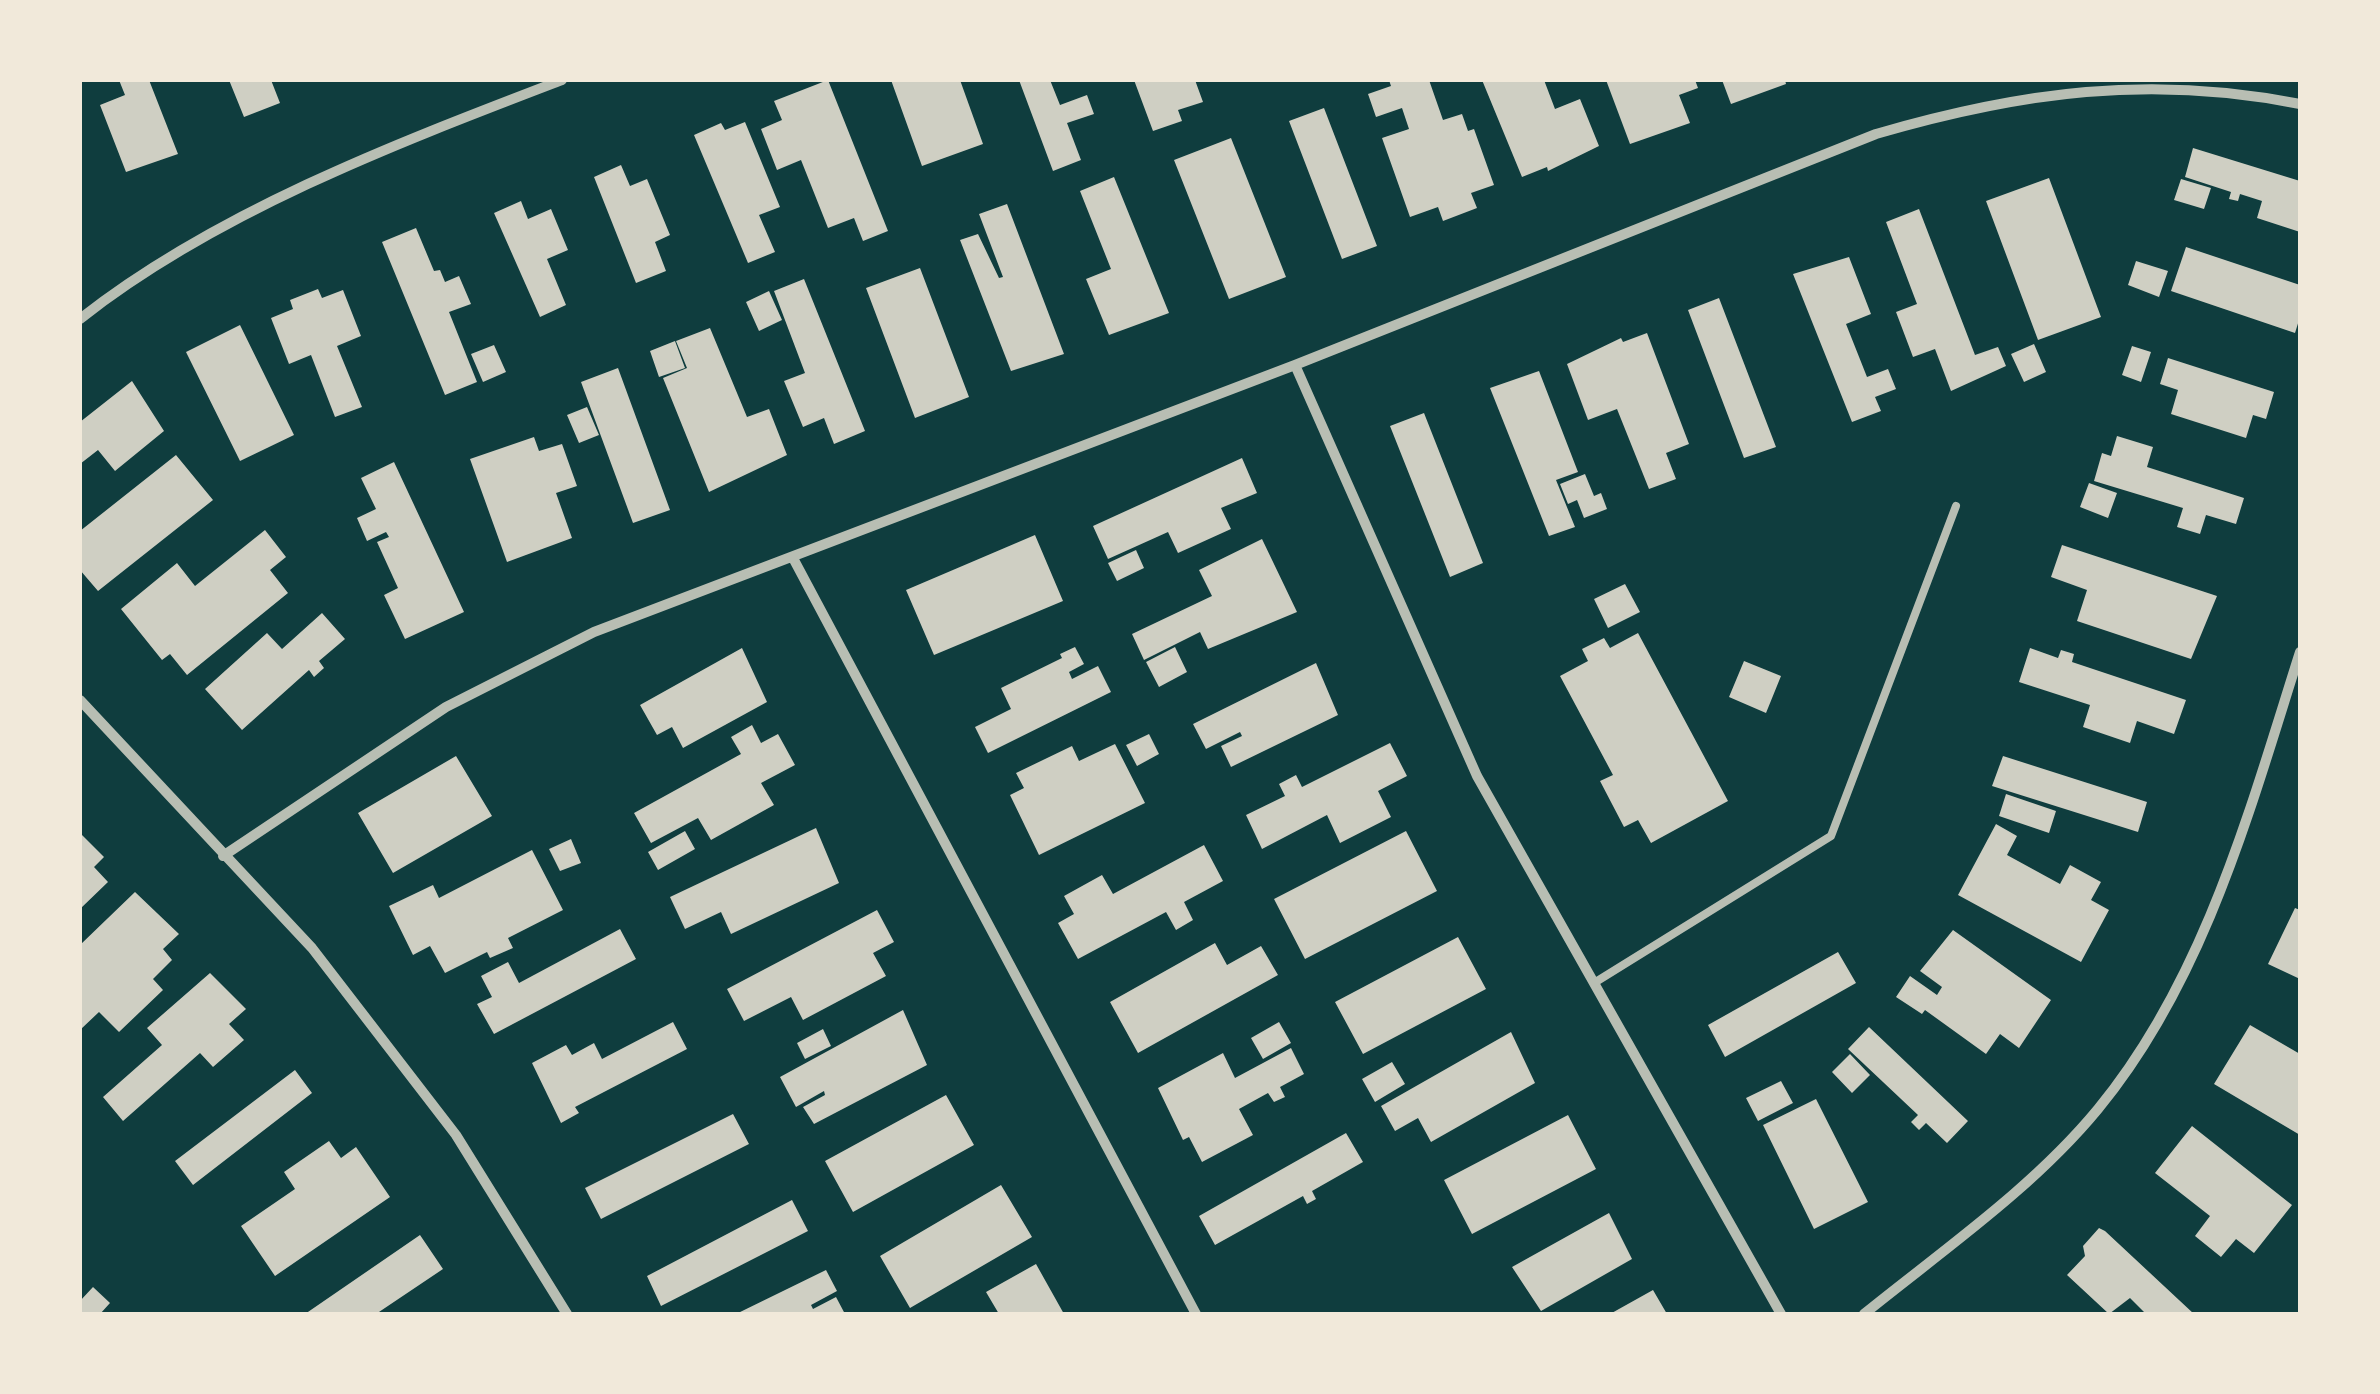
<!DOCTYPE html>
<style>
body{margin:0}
#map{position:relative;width:2380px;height:1394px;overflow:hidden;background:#0f3d3e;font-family:"Nunito Sans",sans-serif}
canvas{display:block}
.frame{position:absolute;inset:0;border:82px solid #f1e9da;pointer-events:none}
</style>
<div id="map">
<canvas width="2380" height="1394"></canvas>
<div class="frame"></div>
</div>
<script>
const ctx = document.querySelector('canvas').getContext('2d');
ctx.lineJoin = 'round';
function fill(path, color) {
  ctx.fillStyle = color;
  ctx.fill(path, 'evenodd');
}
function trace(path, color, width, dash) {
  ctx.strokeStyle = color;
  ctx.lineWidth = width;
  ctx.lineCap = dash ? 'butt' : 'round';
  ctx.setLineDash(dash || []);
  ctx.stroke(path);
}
fill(new Path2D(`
 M 119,80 L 149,80 L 178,154 L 126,172 L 100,105 L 125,95 Z
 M 229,80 L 271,80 L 280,103 L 244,117 Z
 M 828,80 L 888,231 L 863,241 L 854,218 L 828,228 L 801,160 L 777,170 L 761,129 L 782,120 L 774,101 Z
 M 891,80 L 960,80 L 983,144 L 922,166 Z
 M 1019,80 L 1050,80 L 1060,105 L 1087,95 L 1094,114 L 1067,123 L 1081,160 L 1053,171 Z
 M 1134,80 L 1195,80 L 1203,102 L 1178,110 L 1182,121 L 1153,131 Z
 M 1389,80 L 1429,80 L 1443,120 L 1462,114 L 1468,131 L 1474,129 L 1494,185 L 1471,193 L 1477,208 L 1443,221 L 1438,207 L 1410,217 L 1382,138 L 1409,129 L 1402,108 L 1376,117 L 1368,94 L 1391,86 Z
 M 1482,80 L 1544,80 L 1555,109 L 1580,99 L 1599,146 L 1548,171 L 1547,167 L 1522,177 Z
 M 1606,80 L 1695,80 L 1698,88 L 1679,95 L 1690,123 L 1630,144 Z
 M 1722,80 L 1785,80 L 1786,84 L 1731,104 Z
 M 1324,108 L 1377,246 L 1342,259 L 1289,121 Z
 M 745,122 L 780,207 L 759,215 L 775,252 L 748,263 L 694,135 L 721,123 L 725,130 Z
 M 1231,138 L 1286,277 L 1229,299 L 1174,160 Z
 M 2193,148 L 2300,181 L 2300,232 L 2257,218 L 2262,201 L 2240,194 L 2238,201 L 2229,199 L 2231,192 L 2185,177 Z
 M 621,165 L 630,186 L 647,179 L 670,235 L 655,242 L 666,271 L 636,283 L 594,177 Z
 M 1114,177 L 1169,313 L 1109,335 L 1086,279 L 1111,269 L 1080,191 Z
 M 2049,178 L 2101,317 L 2038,340 L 1986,201 Z
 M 2181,179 L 2211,188 L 2204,209 L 2174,200 Z
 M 521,201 L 528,219 L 551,209 L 568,250 L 547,259 L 566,305 L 540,317 L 494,213 Z
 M 1007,204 L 1064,354 L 1011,371 L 960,240 L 978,234 L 999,278 L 1003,277 L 979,214 Z
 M 1919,209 L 1975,355 L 1998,347 L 2006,366 L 1951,391 L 1935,349 L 1913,357 L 1896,312 L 1917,304 L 1886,222 Z
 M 416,228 L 434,271 L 440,270 L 445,282 L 459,276 L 471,304 L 449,312 L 477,382 L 445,395 L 382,242 Z
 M 2186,247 L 2300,285 L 2300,317 L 2295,333 L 2171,291 Z
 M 1849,257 L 1871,314 L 1846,324 L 1867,377 L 1888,369 L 1896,389 L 1875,397 L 1881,411 L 1852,422 L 1793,274 Z
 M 2136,261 L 2168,271 L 2159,297 L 2128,285 Z
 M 920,268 L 969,397 L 915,418 L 866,288 Z
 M 804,279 L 865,431 L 834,444 L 824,418 L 803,427 L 784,381 L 805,373 L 774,291 Z
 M 318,289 L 322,298 L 343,290 L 361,336 L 337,346 L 362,407 L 335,417 L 311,355 L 289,364 L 271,318 L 293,309 L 290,300 Z
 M 769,291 L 782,320 L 759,331 L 746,302 Z
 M 1719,298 L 1776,447 L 1744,458 L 1688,310 Z
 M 240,325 L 294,435 L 240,461 L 186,352 Z
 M 710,328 L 747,417 L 769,409 L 787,455 L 709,492 L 663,378 L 687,368 L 676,341 Z
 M 1647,333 L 1689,444 L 1666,453 L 1676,479 L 1649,489 L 1617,409 L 1588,420 L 1567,364 L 1621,338 L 1623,342 Z
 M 675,341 L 685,368 L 659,377 L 650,351 Z
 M 2034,344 L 2046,372 L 2024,382 L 2011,354 Z
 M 494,345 L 506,372 L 483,382 L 471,354 Z
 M 2132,346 L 2151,352 L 2141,382 L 2122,375 Z
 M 2168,358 L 2274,392 L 2266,419 L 2253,415 L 2246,438 L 2171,414 L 2178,390 L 2160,384 Z
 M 618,368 L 670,510 L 633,523 L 581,382 Z
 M 1539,371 L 1578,472 L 1556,480 L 1575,527 L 1549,536 L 1490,388 Z
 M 132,381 L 164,431 L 115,471 L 98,450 L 80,464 L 80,422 Z
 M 587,407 L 599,435 L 579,443 L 567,415 Z
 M 1424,413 L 1483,563 L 1450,577 L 1390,426 Z
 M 2117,436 L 2153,447 L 2147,467 L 2244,498 L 2236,524 L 2206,515 L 2200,534 L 2177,527 L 2183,508 L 2094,481 L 2102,453 L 2111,456 Z
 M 534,437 L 539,451 L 562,444 L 577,486 L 556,493 L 572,538 L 507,562 L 470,459 Z
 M 176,455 L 213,500 L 98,591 L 80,570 L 80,531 Z
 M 1242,458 L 1257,493 L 1221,508 L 1231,529 L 1178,553 L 1168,532 L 1108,559 L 1093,526 Z
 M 394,462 L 464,612 L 405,639 L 384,595 L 398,588 L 377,542 L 389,537 L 386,532 L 367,541 L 357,518 L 376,509 L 361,478 Z
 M 1585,474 L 1594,496 L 1601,493 L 1607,509 L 1584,518 L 1577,500 L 1568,504 L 1560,484 Z
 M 2089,483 L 2117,493 L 2108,518 L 2080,507 Z
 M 265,530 L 286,557 L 270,570 L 288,593 L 187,675 L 170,654 L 162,660 L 121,609 L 177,563 L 195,586 Z
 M 1035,535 L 1063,601 L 934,655 L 906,590 Z
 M 1262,539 L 1297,612 L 1208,649 L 1200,632 L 1144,660 L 1132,634 L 1212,596 L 1199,570 Z
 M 2062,545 L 2217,596 L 2191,659 L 2077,621 L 2087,590 L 2051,577 Z
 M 1136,550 L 1144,568 L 1117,581 L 1108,563 Z
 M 1625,584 L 1640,612 L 1608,628 L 1594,599 Z
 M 322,613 L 345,639 L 319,661 L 324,668 L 314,677 L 309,670 L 242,730 L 205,689 L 267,633 L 282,649 Z
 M 1638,633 L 1728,801 L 1651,843 L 1638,820 L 1624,827 L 1600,781 L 1613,775 L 1560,676 L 1588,661 L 1582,649 L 1604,638 L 1610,648 Z
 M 1075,647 L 1084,664 L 1069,672 L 1072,679 L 1098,666 L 1111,692 L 988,753 L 975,727 L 1011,709 L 1001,688 L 1062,658 L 1060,654 Z
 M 1175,647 L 1187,672 L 1159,687 L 1146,662 Z
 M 742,648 L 767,702 L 683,748 L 672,727 L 657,735 L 640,705 Z
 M 2030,648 L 2058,658 L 2061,650 L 2074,654 L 2072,662 L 2186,700 L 2174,734 L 2137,721 L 2130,743 L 2083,727 L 2090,705 L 2019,682 Z
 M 1744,661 L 1781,676 L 1766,713 L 1729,697 Z
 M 1316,663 L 1338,715 L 1231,767 L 1221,746 L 1242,736 L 1240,732 L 1206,749 L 1193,724 Z
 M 752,725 L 761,743 L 778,734 L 795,765 L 761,783 L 774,805 L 711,840 L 698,818 L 651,843 L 634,813 L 741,754 L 731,737 Z
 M 1149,734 L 1159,754 L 1137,766 L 1126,745 Z
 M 1390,743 L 1407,776 L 1378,791 L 1391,817 L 1340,843 L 1327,815 L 1262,849 L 1246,815 L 1285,796 L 1279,784 L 1296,775 L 1302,787 Z
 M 1115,744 L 1145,803 L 1039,855 L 1010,795 L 1024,788 L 1016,773 L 1072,746 L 1079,761 Z
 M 456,756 L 492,816 L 393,873 L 358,813 Z
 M 2003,756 L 2147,802 L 2138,832 L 1992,786 Z
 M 2006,794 L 2056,811 L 2049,833 L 1999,816 Z
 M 1996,824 L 2017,836 L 2007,855 L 2060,884 L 2070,865 L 2101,882 L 2091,900 L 2109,910 L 2081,962 L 1958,895 Z
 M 816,828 L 839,883 L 731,934 L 721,912 L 685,929 L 670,897 Z
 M 685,831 L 695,849 L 658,870 L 648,852 Z
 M 1406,831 L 1437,891 L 1305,959 L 1274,899 Z
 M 80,833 L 104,857 L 94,867 L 108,882 L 80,909 Z
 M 571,839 L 581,863 L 560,871 L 549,849 Z
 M 1204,845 L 1223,881 L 1184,902 L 1193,920 L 1176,930 L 1166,912 L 1078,959 L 1058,923 L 1074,914 L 1064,896 L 1102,875 L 1113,894 Z
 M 532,850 L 563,910 L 508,938 L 513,948 L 490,958 L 487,952 L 445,973 L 430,946 L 413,955 L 389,906 L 433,885 L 439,898 Z
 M 135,892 L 179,934 L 163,949 L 172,960 L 153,979 L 163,990 L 119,1032 L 99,1012 L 80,1030 L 80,945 Z
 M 2295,908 L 2300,910 L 2300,979 L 2268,964 Z
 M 877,910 L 894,942 L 873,953 L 886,976 L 803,1020 L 791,997 L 744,1021 L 727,989 Z
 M 620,929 L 636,959 L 494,1034 L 477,1004 L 492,997 L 481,976 L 508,962 L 519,983 Z
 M 1953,930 L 2051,1000 L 2019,1048 L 2000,1034 L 1986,1054 L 1925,1010 L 1922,1014 L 1896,997 L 1910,976 L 1937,995 L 1942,987 L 1920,971 Z
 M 1458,937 L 1486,989 L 1363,1054 L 1335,1002 Z
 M 1215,943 L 1227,965 L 1261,946 L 1278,975 L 1138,1053 L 1110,1002 Z
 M 1838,952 L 1856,983 L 1725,1057 L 1708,1025 Z
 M 210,973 L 246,1009 L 229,1024 L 244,1040 L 213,1067 L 200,1053 L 123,1121 L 103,1097 L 162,1045 L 147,1028 Z
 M 903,1010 L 927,1065 L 814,1124 L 803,1107 L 825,1095 L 824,1091 L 796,1107 L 780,1077 Z
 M 673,1022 L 687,1049 L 575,1107 L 579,1113 L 561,1123 L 532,1063 L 566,1045 L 572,1055 L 594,1043 L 602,1059 Z
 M 1279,1022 L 1291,1043 L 1263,1059 L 1251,1038 Z
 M 2250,1025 L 2300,1054 L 2300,1135 L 2214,1084 Z
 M 1869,1027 L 1968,1121 L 1947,1143 L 1926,1123 L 1919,1130 L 1911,1122 L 1918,1115 L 1848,1049 Z
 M 823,1029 L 831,1046 L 805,1059 L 797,1043 Z
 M 1511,1032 L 1535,1083 L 1431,1142 L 1418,1118 L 1395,1131 L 1381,1106 Z
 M 1291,1048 L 1304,1074 L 1280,1087 L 1285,1097 L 1274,1102 L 1268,1093 L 1239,1109 L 1253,1135 L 1202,1162 L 1189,1137 L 1183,1140 L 1158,1088 L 1223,1053 L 1235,1078 Z
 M 1850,1054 L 1870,1075 L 1852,1093 L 1832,1072 Z
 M 1392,1062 L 1405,1084 L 1375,1102 L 1362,1079 Z
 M 295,1070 L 312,1093 L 193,1185 L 175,1161 Z
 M 1781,1081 L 1793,1103 L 1758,1121 L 1746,1098 Z
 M 946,1095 L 974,1145 L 853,1212 L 825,1161 Z
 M 1816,1099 L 1868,1202 L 1814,1229 L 1763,1125 Z
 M 733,1114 L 749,1144 L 601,1219 L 585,1188 Z
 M 1568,1115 L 1596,1169 L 1472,1234 L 1444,1180 Z
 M 2192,1126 L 2292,1205 L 2254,1253 L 2236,1239 L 2221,1257 L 2195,1236 L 2210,1216 L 2155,1173 Z
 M 1346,1133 L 1363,1162 L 1312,1191 L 1316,1199 L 1307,1204 L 1303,1196 L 1215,1245 L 1199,1216 Z
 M 329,1141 L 341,1158 L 356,1147 L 390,1197 L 275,1276 L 241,1226 L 295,1189 L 284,1172 Z
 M 1001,1185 L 1032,1237 L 910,1308 L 880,1256 Z
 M 792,1200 L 808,1231 L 661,1306 L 647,1276 Z
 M 1609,1213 L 1632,1259 L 1541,1311 L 1512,1267 Z
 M 2099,1228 L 2105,1231 L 2194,1314 L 2146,1314 L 2130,1298 L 2109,1314 L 2067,1275 L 2085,1256 L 2083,1246 Z
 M 420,1235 L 443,1269 L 376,1314 L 305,1314 Z
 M 1036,1264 L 1064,1314 L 999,1314 L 986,1292 Z
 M 826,1270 L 837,1291 L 811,1305 L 813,1309 L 836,1297 L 845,1314 L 736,1314 Z
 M 93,1287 L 110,1303 L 100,1314 L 80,1314 L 80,1301 Z
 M 1653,1290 L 1667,1314 L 1610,1314 Z`), '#cfcfc3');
trace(new Path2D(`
 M 1594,983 L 1831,836 L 1956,506`), '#b8beb3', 8);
trace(new Path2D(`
 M 80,319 C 217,211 400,142 562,80
 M 1295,365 L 1477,776 L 1781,1314
 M 793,558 L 1196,1314
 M 80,700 L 312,948 L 456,1135 L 567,1314
 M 223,856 L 446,707 L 594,632 L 1295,365 L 1876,134 C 2020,92 2151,74 2300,104
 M 1864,1314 C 1943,1250 2033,1188 2098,1109 C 2205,979 2250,809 2300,652`), '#b8beb3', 10);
</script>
